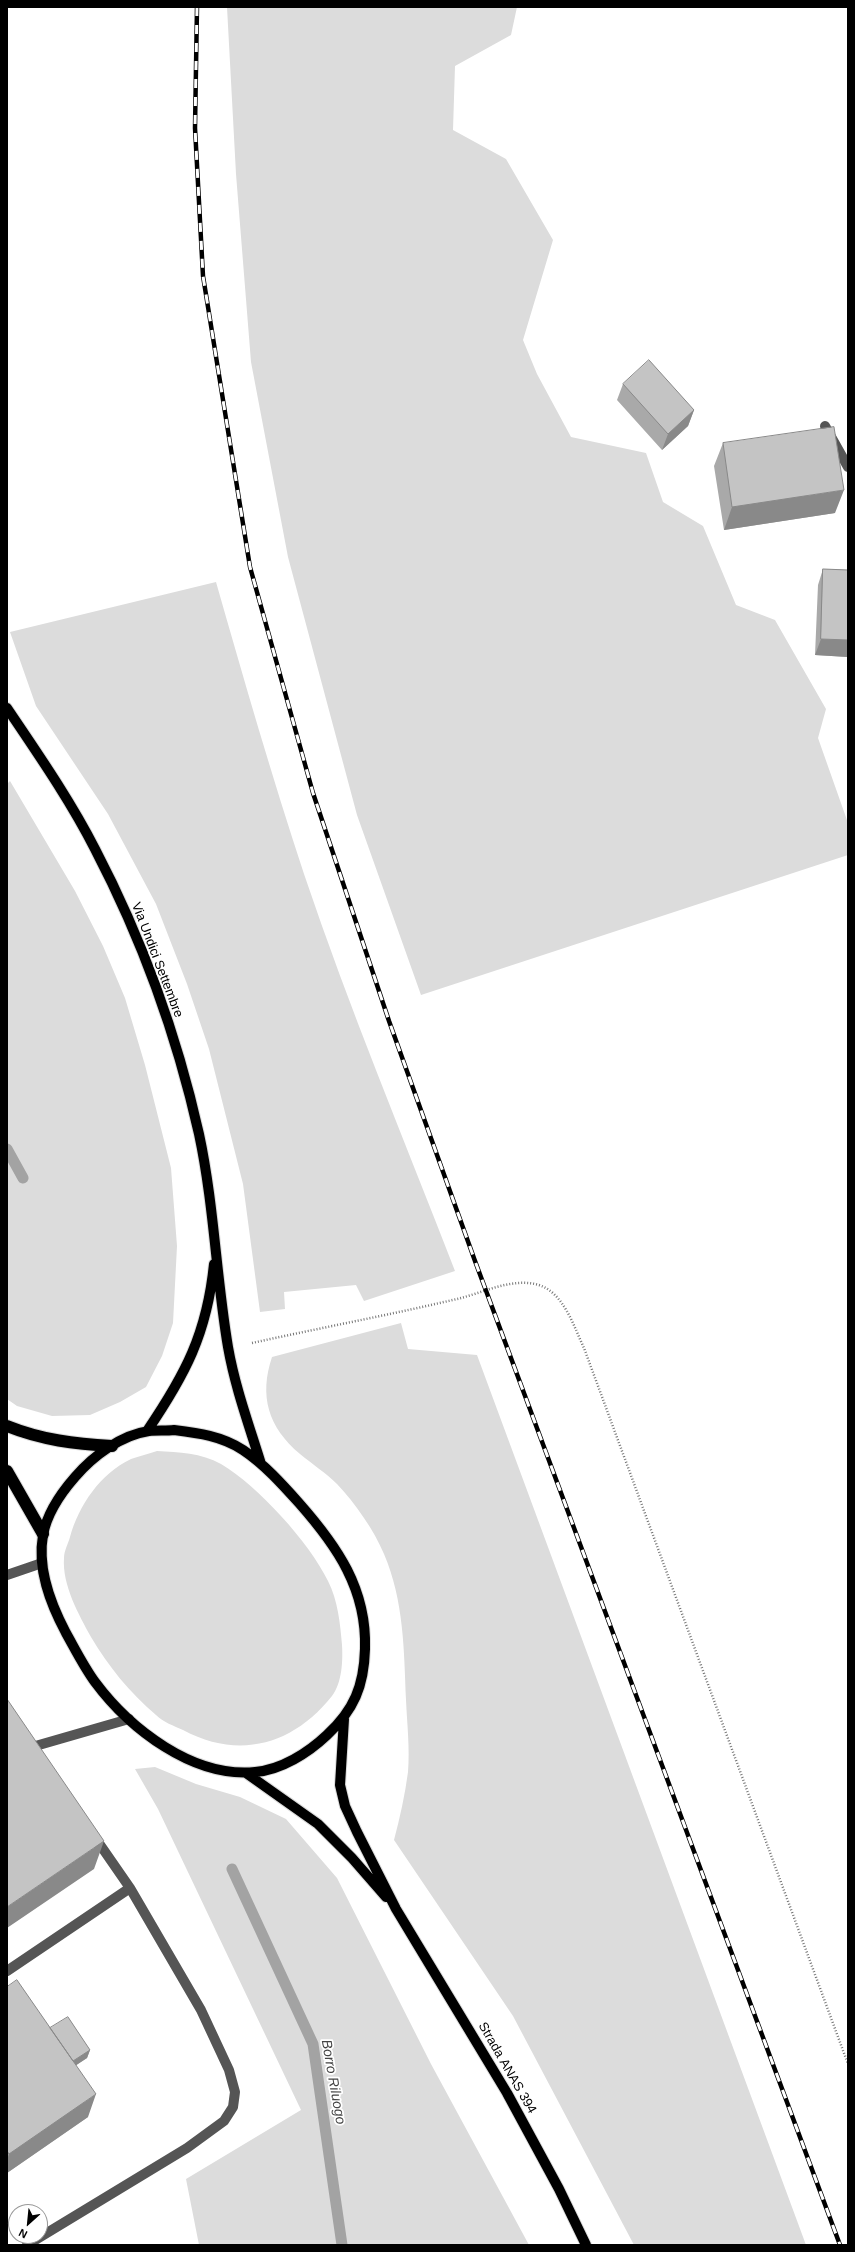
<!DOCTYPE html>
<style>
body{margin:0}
#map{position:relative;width:855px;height:2252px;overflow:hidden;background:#fff;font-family:Arial,sans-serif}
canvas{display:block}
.frame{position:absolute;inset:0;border:8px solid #000;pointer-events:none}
.north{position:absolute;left:8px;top:2204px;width:40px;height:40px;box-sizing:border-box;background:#fff;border:1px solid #999;border-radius:50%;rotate:207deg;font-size:11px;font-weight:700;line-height:16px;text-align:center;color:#000}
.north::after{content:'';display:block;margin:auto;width:14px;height:18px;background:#000;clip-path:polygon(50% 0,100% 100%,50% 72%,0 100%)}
</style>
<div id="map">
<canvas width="855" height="2252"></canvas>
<div class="frame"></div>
<div class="north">N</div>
</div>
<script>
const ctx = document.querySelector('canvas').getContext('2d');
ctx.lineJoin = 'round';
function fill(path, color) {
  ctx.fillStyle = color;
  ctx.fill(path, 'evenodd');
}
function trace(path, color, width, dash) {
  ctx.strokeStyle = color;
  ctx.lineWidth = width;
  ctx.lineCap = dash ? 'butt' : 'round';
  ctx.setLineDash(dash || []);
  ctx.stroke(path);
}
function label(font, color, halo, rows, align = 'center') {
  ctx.font = font + ' Arial,sans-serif';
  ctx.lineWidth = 3.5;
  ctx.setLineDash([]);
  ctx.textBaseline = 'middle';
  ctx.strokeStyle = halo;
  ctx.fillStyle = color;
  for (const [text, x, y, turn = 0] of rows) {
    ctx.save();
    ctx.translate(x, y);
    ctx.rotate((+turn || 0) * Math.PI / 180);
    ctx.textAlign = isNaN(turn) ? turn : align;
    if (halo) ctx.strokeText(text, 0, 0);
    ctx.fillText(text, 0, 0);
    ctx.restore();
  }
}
fill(new Path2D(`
 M 227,7 L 517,7 L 511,35 L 455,66 L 453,130 L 506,159 L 553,240 L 523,340 L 537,374 L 571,437 L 646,453 L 663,502 L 703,526 L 736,605 L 775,620 L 826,709 L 818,738 L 848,823 L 848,855 L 421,995 L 357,815 L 288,557 L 251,362 L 236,174 Z
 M 216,582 C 244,680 272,777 304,874 C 349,1008 404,1139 455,1271 L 364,1301 L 356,1285 L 284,1292 L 285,1309 L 260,1312 L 243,1184 L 209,1049 L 187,984 L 156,904 L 108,814 L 36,706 L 10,632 Z
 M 10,781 L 75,891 L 103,946 L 125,998 L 145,1065 L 171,1168 L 177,1246 L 173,1323 L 162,1356 L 146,1387 L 120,1402 L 90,1415 L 52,1416 L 17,1406 L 7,1399 L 7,784 Z
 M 401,1323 L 408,1349 L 477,1355 L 806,2245 L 634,2245 L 513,2016 L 394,1840 C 400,1817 405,1795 408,1772 C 410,1749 407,1723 406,1700 C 404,1650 404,1601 384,1554 C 374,1530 355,1503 337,1484 C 326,1473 312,1464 300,1454 C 268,1427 259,1396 272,1357 Z
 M 157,1451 C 179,1452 201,1453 221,1464 C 258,1486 309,1542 328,1581 C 338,1601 340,1623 342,1645 C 343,1661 342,1683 332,1696 C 293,1745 239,1760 183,1730 C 174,1726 163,1722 156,1715 C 130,1693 108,1666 91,1637 C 79,1615 62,1585 64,1558 C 64,1551 68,1544 70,1537 C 79,1505 100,1474 131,1459 C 139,1456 149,1454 157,1451 Z
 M 155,1767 L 196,1784 L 240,1797 L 286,1819 L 337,1878 L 431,2064 L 529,2245 L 199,2245 L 186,2179 L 301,2110 L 158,1809 L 135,1769 Z`), '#dcdcdc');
trace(new Path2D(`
 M 7,1149 L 23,1178
 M 232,1869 L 313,2044 L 342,2245`), '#a3a3a3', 11);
const major = new Path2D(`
 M 7,708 C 38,754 70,800 95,849 C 142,939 177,1036 199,1134 C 214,1204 216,1276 228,1347 C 235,1387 249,1425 261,1464
 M 174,1430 C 198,1433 222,1436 243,1450 C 264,1464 282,1484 299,1503 C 337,1546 367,1589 365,1649 C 364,1686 354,1710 327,1735 C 308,1753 281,1770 255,1772 C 193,1778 130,1729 95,1682 C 84,1667 75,1649 66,1633 C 50,1603 37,1569 43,1535 C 47,1513 61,1493 75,1477 C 93,1456 121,1435 149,1431 C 157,1430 166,1431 174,1430 Z
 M 147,1431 C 185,1375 207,1334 214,1264
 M 344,1719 L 340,1785 L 345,1806 L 357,1832 L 396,1909 L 507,2093 L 559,2189 L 586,2245
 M 246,1773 L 318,1824 L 352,1858 L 386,1897`);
const highway = new Path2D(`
 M 7,1426 C 42,1440 75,1444 112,1446
 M 7,1471 L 43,1534`);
trace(major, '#dbdbdb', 12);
trace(highway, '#dbdbdb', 14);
trace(new Path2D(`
 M 252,1343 C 320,1328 389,1315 457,1299 C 483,1293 512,1277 539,1285 C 564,1293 574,1327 584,1348 L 848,2064`), '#777', 2.5, [1, 2]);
trace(new Path2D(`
 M 825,426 L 848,467
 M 7,1575 L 42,1563
 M 32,1747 L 129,1719
 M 7,1971 L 130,1888
 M 27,2245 L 187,2148 L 224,2121 L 233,2107 L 235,2092 L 229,2070 L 201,2010 L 130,1888 L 94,1836`), '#555', 10);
trace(major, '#000', 10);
trace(highway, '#000', 12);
const rail = new Path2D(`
 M 197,7 L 195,128 L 203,276 L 250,567 L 313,793 L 389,1021 L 475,1261 L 840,2245`);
trace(rail, '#000', 4.5);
trace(rail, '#fff', 3, [9]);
fill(new Path2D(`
 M 623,384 L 694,410 L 688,426 L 662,450 L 617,400 Z
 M 723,443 L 835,513 L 724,530 L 714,466 Z
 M 823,569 L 848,570 L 848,657 L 815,655 L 818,585 Z
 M 7,1987 L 50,2028 L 90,2050 L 87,2058 L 76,2065 L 88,2117 L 7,2173 Z`), '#a9a9a9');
fill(new Path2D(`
 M 694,410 L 688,426 L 662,450 L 668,434 Z
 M 844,490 L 835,513 L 724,530 L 732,507 Z
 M 821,639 L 848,640 L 848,657 L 815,655 Z
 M 104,1841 L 94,1869 L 7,1928 L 7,1907 Z
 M 90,2050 L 87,2058 L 60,2076 L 63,2068 Z
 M 96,2094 L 88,2117 L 7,2173 L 7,2160 L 9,2154 Z`), '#898989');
const building = new Path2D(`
 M 649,360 L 694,410 L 668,434 L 623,384 Z
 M 834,427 L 844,490 L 732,507 L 723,443 Z
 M 823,569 L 848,570 L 848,640 L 821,639 Z
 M 7,1699 L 104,1841 L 7,1907 Z
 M 17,1980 L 96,2094 L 9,2154 L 7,2151 L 7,1987 Z
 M 68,2017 L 90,2050 L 73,2061 L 50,2028 Z`);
fill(building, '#c4c4c4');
trace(building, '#898989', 1);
label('13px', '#000', '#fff', [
 ["Via Undici Settembre",157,960,69],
 ["Strada ANAS 394",507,2068,60]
]);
label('italic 14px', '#444', '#fff', [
 ["Borro Riluogo",333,2082,80]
]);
</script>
